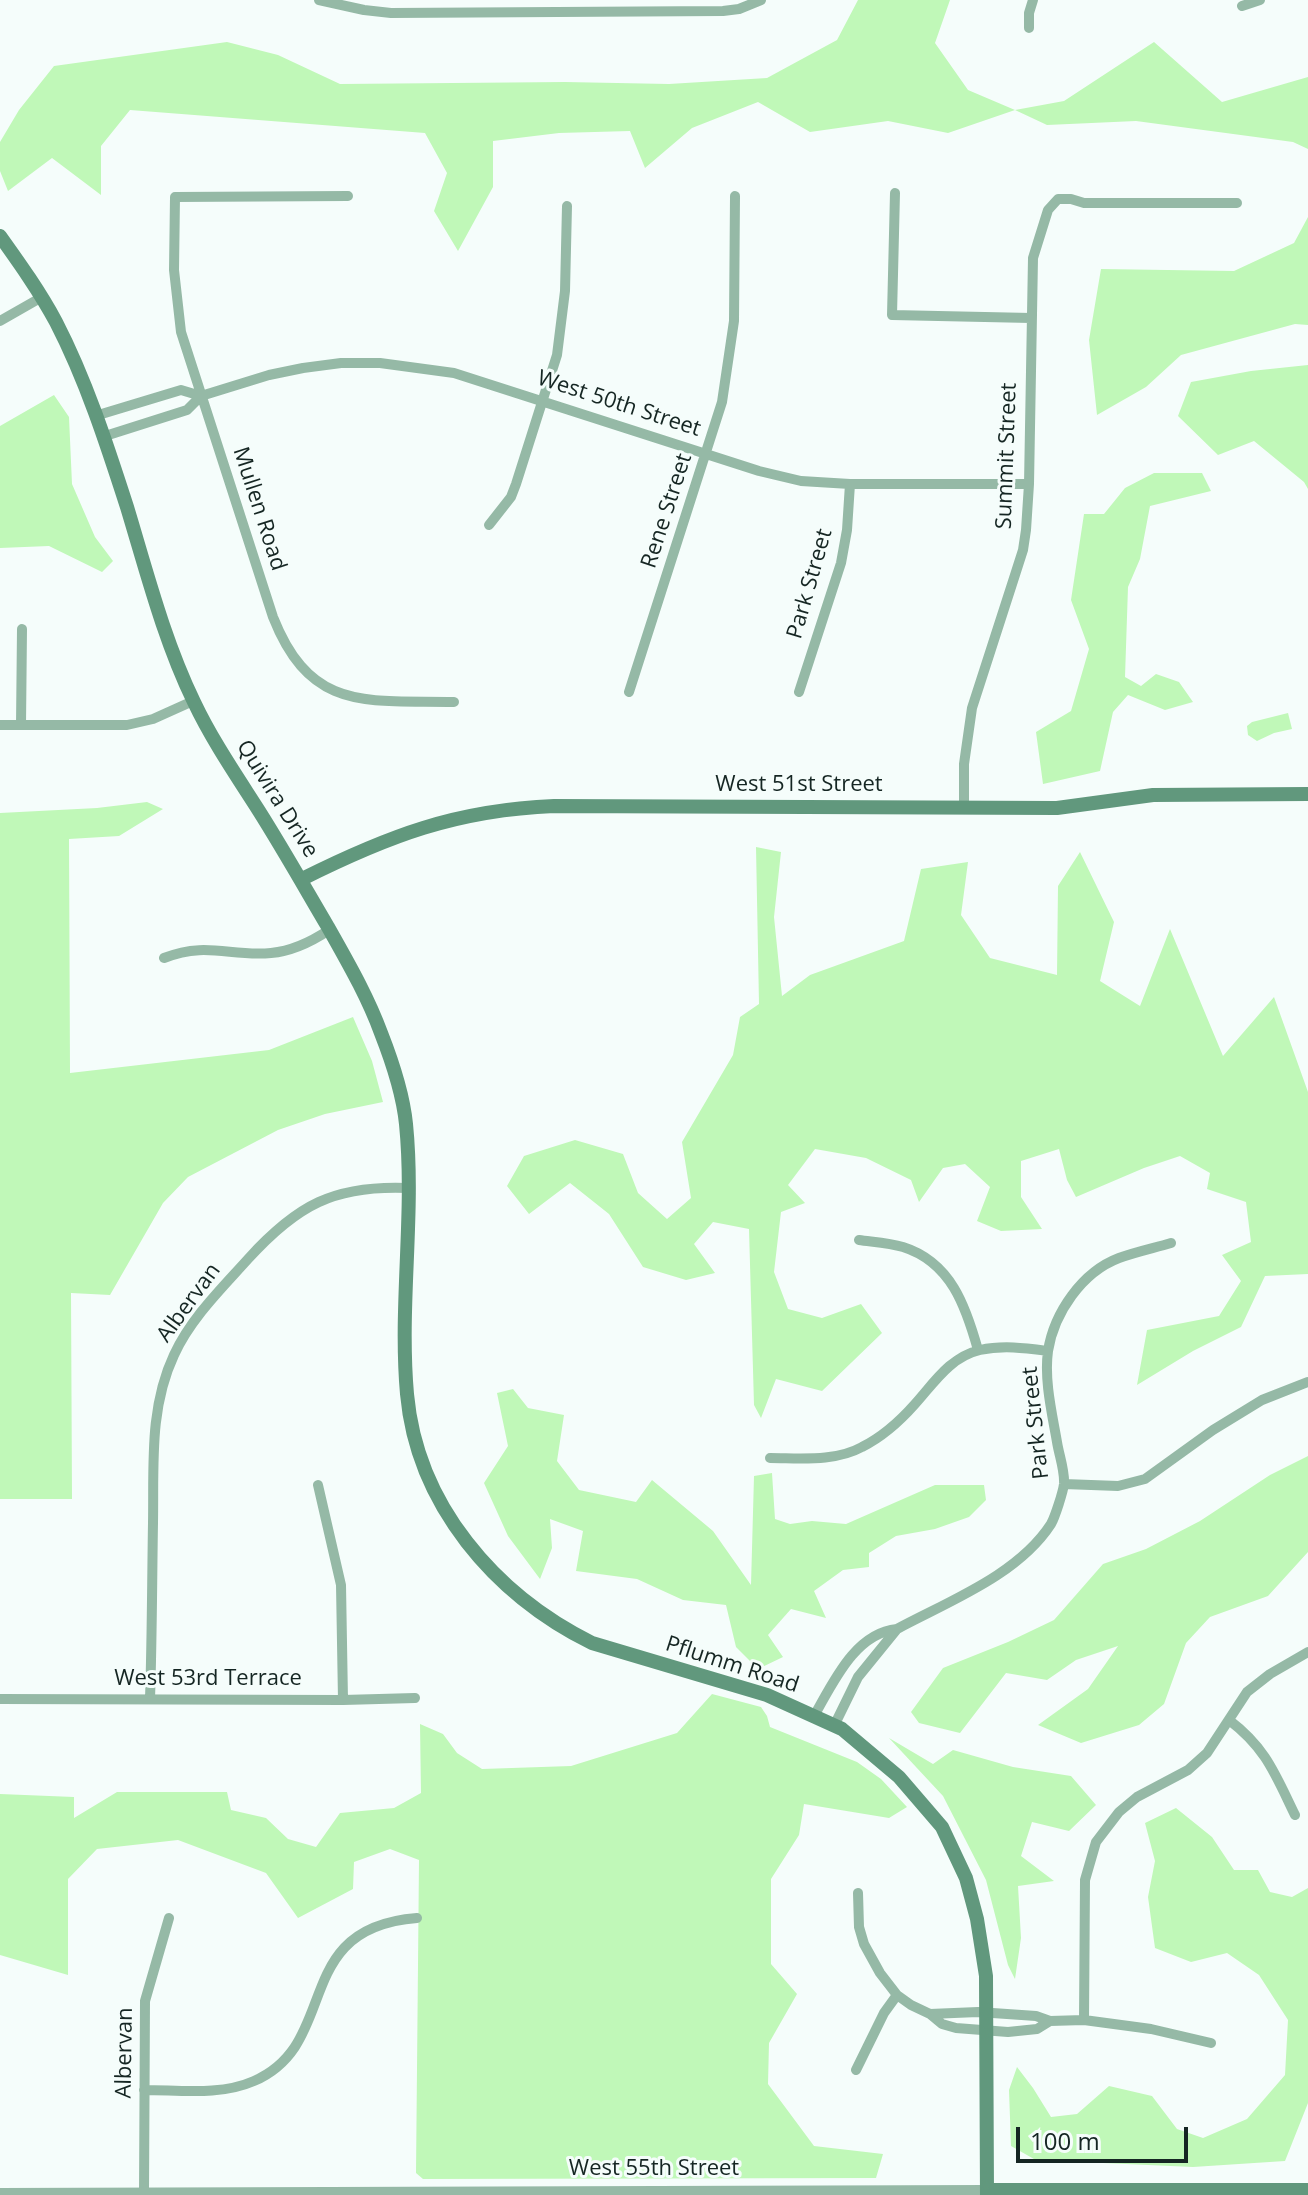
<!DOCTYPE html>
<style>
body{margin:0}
#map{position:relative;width:1308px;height:2195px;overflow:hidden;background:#f5fdfb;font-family:"Open Sans",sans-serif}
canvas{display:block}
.scale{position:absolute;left:1016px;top:2127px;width:172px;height:36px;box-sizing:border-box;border:4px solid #152623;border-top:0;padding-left:10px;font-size:24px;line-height:28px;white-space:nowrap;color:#152623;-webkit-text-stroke:6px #f5fdfb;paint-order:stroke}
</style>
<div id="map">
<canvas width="1308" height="2195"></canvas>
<div class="scale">100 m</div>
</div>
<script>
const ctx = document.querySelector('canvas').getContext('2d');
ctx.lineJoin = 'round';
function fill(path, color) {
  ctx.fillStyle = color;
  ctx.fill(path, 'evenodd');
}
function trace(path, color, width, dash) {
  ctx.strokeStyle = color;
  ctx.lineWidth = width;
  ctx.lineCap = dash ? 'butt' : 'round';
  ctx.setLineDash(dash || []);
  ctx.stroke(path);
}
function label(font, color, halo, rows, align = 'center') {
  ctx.font = font + ' "Open Sans",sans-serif';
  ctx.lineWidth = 6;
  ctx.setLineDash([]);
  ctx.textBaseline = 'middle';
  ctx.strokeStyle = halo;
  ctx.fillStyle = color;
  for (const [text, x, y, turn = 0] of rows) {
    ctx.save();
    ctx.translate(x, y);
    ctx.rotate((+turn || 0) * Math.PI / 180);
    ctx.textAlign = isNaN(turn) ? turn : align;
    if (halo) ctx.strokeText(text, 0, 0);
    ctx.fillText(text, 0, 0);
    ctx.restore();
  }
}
fill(new Path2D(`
 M 858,0 L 950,0 L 935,43 L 968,90 L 1015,110 L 1064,101 L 1154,42 L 1222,102 L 1308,77 L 1308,149 L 1293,142 L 1136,121 L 1047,125 L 1015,110 L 948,133 L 888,121 L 810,132 L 758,102 L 692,128 L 645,168 L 630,131 L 559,133 L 493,141 L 493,187 L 458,251 L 434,211 L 447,173 L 425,133 L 130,110 L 101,146 L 101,195 L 52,158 L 8,191 L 0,171 L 0,142 L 19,110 L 54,66 L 227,42 L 278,55 L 340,84 L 565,82 L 669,84 L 767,78 L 837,40 Z
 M 1308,217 L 1308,325 L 1295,324 L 1181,355 L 1146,387 L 1097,415 L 1089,340 L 1101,269 L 1234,271 L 1294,243 Z
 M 1308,365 L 1308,489 L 1304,482 L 1254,441 L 1218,455 L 1178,416 L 1191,382 L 1251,371 Z
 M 54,395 L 69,417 L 72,484 L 95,537 L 113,561 L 102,572 L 49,546 L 0,548 L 0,426 Z
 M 1154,473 L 1202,473 L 1211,491 L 1150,506 L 1140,559 L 1128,587 L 1125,677 L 1141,686 L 1156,674 L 1179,682 L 1193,702 L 1165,710 L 1128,695 L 1113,712 L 1100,771 L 1043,784 L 1036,732 L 1071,711 L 1089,649 L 1071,600 L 1084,514 L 1104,514 L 1125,488 Z
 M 1288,713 L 1292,729 L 1274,733 L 1257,741 L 1248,735 L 1247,726 L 1252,722 Z
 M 147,802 L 163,809 L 119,836 L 69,839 L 70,1073 L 269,1050 L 353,1017 L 372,1061 L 383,1102 L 325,1114 L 278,1130 L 188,1177 L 163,1203 L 110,1295 L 71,1293 L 72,1499 L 0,1499 L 0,813 L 97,808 Z
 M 756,847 L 781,852 L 774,917 L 782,996 L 810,975 L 904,941 L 921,869 L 968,862 L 961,915 L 990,958 L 1057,975 L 1058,886 L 1080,852 L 1114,922 L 1100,981 L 1140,1006 L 1170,929 L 1223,1056 L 1274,997 L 1308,1092 L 1308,1274 L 1265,1276 L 1241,1327 L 1193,1351 L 1137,1385 L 1147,1330 L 1219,1316 L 1241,1281 L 1222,1255 L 1251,1242 L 1246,1202 L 1207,1189 L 1210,1173 L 1180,1156 L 1144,1168 L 1076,1197 L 1067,1180 L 1059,1149 L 1021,1161 L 1021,1197 L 1042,1229 L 1001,1231 L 977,1221 L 990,1187 L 965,1164 L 943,1168 L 919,1202 L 911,1180 L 866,1158 L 815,1149 L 788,1185 L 805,1203 L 781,1212 L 774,1272 L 788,1309 L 822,1318 L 861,1304 L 882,1333 L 822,1391 L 776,1379 L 761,1418 L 754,1405 L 749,1229 L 713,1222 L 694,1244 L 715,1273 L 686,1280 L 643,1267 L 609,1214 L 570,1183 L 529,1214 L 507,1186 L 524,1156 L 575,1140 L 623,1154 L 638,1193 L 667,1219 L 691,1198 L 682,1142 L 733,1055 L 740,1017 L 759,1004 Z
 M 513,1389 L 528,1408 L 564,1415 L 557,1461 L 579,1490 L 636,1502 L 652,1480 L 713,1531 L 751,1585 L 754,1476 L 772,1473 L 775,1519 L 790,1524 L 812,1521 L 846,1524 L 935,1485 L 984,1485 L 986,1500 L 969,1517 L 935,1529 L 896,1536 L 869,1553 L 869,1567 L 843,1570 L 814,1591 L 826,1618 L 791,1609 L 768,1635 L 783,1657 L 758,1669 L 736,1647 L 726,1605 L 683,1600 L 637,1579 L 576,1571 L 583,1531 L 550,1519 L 552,1548 L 540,1579 L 508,1536 L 484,1483 L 508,1446 L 497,1393 Z
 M 1308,1456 L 1308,1552 L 1268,1596 L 1210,1617 L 1186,1643 L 1164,1704 L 1139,1725 L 1081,1743 L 1038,1725 L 1088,1689 L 1118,1646 L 1076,1660 L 1047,1680 L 1006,1673 L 960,1733 L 919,1723 L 911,1712 L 943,1668 L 1008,1642 L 1054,1620 L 1103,1564 L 1146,1549 L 1200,1521 L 1270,1475 Z
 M 712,1694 L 761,1707 L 767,1716 L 770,1727 L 857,1762 L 881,1779 L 907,1807 L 889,1818 L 804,1804 L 799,1835 L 771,1879 L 771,1964 L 797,1994 L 769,2043 L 768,2084 L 814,2146 L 883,2154 L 876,2178 L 423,2179 L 416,2173 L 419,1860 L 390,1849 L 354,1862 L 353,1889 L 298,1918 L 266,1873 L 178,1840 L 97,1849 L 68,1879 L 68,1975 L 0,1955 L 0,1794 L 74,1797 L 74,1818 L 117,1792 L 227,1792 L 231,1810 L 266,1818 L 288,1839 L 316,1847 L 340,1813 L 394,1808 L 421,1793 L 420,1724 L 443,1734 L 457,1753 L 482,1769 L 571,1766 L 677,1733 Z
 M 889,1738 L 933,1764 L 953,1750 L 1013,1767 L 1071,1776 L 1096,1805 L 1069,1831 L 1032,1822 L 1021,1856 L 1054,1881 L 1018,1886 L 1021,1938 L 1015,1979 L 1008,1965 L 986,1880 L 943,1796 Z
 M 1176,1808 L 1212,1837 L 1234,1870 L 1258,1870 L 1270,1892 L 1292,1897 L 1308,1888 L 1308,2103 L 1285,2161 L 1193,2167 L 1103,2163 L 1041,2163 L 1011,2146 L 1009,2090 L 1017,2067 L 1033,2088 L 1051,2117 L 1077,2114 L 1109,2086 L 1152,2096 L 1177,2129 L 1203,2138 L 1247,2119 L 1285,2075 L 1288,2020 L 1259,1975 L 1227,1953 L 1191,1962 L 1155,1948 L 1148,1897 L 1155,1861 L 1145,1823 Z`), '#c0f8b8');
trace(new Path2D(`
 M 319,0 L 364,10 L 391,13 L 723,11 L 739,9 L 761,0
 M 1242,6 L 1260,0
 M 1029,28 L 1029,13 L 1033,0
 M 895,193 L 892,315 L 1031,318
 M 348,196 L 175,197 L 174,270 L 181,332 L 273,617 C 311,713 367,700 454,702
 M 0,321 L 42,297
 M 95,416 L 181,390 L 201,396
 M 102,437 L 187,410 L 201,396 L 269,375 L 303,368 L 341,363 L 380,363 L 454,373 L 759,471 L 801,481 L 850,484 L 1029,484
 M 489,525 L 511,497 L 516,484 L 557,355 L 565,291 L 567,206
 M 629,692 L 722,402 L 734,321 L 735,196
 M 799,692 L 841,563 L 847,530 L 850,484
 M 0,725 L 127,725 L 153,719 L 193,701
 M 21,725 L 22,629
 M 964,807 L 964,764 L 972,708 L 1014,578 L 1023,550 L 1026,530 L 1029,484 L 1033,258 L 1048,210 L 1058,199 L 1071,199 L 1084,203 L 1237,203
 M 164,958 C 207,941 230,957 271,953 C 293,951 311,942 329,930
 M 859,1240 C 873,1242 889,1243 903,1247 C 951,1262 966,1307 978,1350
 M 770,1458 C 800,1458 835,1462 862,1447 C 882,1437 900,1421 915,1404 C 934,1383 950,1357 980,1350 C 1003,1345 1025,1348 1048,1351
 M 1064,1484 L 1118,1486 L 1145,1479 L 1213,1430 L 1262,1400 L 1308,1382
 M 318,1485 L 341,1585 L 343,1700
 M 0,1699 L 343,1700 L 415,1698
 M 150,1699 C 152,1640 152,1582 153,1523 C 154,1466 149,1408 174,1355 C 191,1318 222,1288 248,1259 C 297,1205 334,1185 408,1188
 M 814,1716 C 833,1683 855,1633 897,1629 C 949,1601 1018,1575 1051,1524 C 1055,1517 1063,1492 1064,1484 C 1065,1471 1059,1455 1057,1442 C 1052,1413 1044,1380 1048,1351 C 1054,1313 1082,1272 1119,1258 C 1135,1252 1154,1248 1171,1243
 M 1229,1720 C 1266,1748 1275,1774 1295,1815
 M 834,1726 L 858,1677 L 897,1629
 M 858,1893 L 859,1927 L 864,1944 L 880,1973 L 897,1995 L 911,2005 L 930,2014 L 942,2024 L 956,2028 L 1008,2032 L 1037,2029 L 1050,2021
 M 930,2014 L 978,2012 L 1036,2016 L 1050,2021 L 1084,2020 L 1151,2029 L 1211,2043
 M 1084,2020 L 1085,1880 L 1096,1842 L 1119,1812 L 1137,1797 L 1188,1770 L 1207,1753 L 1247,1692 L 1270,1674 L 1308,1652
 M 856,2070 L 884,2013 L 897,1995
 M 144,2090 C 180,2090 220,2096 254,2081 C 342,2043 289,1928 417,1918
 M 0,2193 L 987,2190
 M 144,2193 L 145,2001 L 169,1918`), '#95b9a6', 10);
trace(new Path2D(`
 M 0,236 C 20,264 40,292 56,322 C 86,380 107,445 127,507 C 147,573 164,640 194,702 C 212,740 236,775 259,811 C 283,849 305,888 328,927 C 347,961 367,995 381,1033 C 392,1061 403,1094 406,1124 C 415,1214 399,1304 407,1394 C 417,1505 495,1595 592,1643 L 767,1695 L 842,1729 L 899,1777 L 942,1827 L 966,1878 L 977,1919 L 986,1976 L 987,2195
 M 302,879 C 388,836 456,810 554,806 L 1057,808 L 1153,795 L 1308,794
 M 987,2190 L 1308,2190`), '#61987d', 14);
label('22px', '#152623', '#f5fdfb', [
 ["West 50th Street",619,404,18],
 ["Summit Street",1007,456,-88],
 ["Mullen Road",259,509,72],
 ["Rene Street",667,511,-72],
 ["Park Street",810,584,-74],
 ["West 51st Street",799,785],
 ["Quivira Drive",277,799,58],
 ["Albervan",189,1303,-54],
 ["Park Street",1036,1423,-96],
 ["Pflumm Road",732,1665,18],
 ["West 53rd Terrace",208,1679],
 ["Albervan",125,2053,-89],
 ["West 55th Street",654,2169]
]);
</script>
